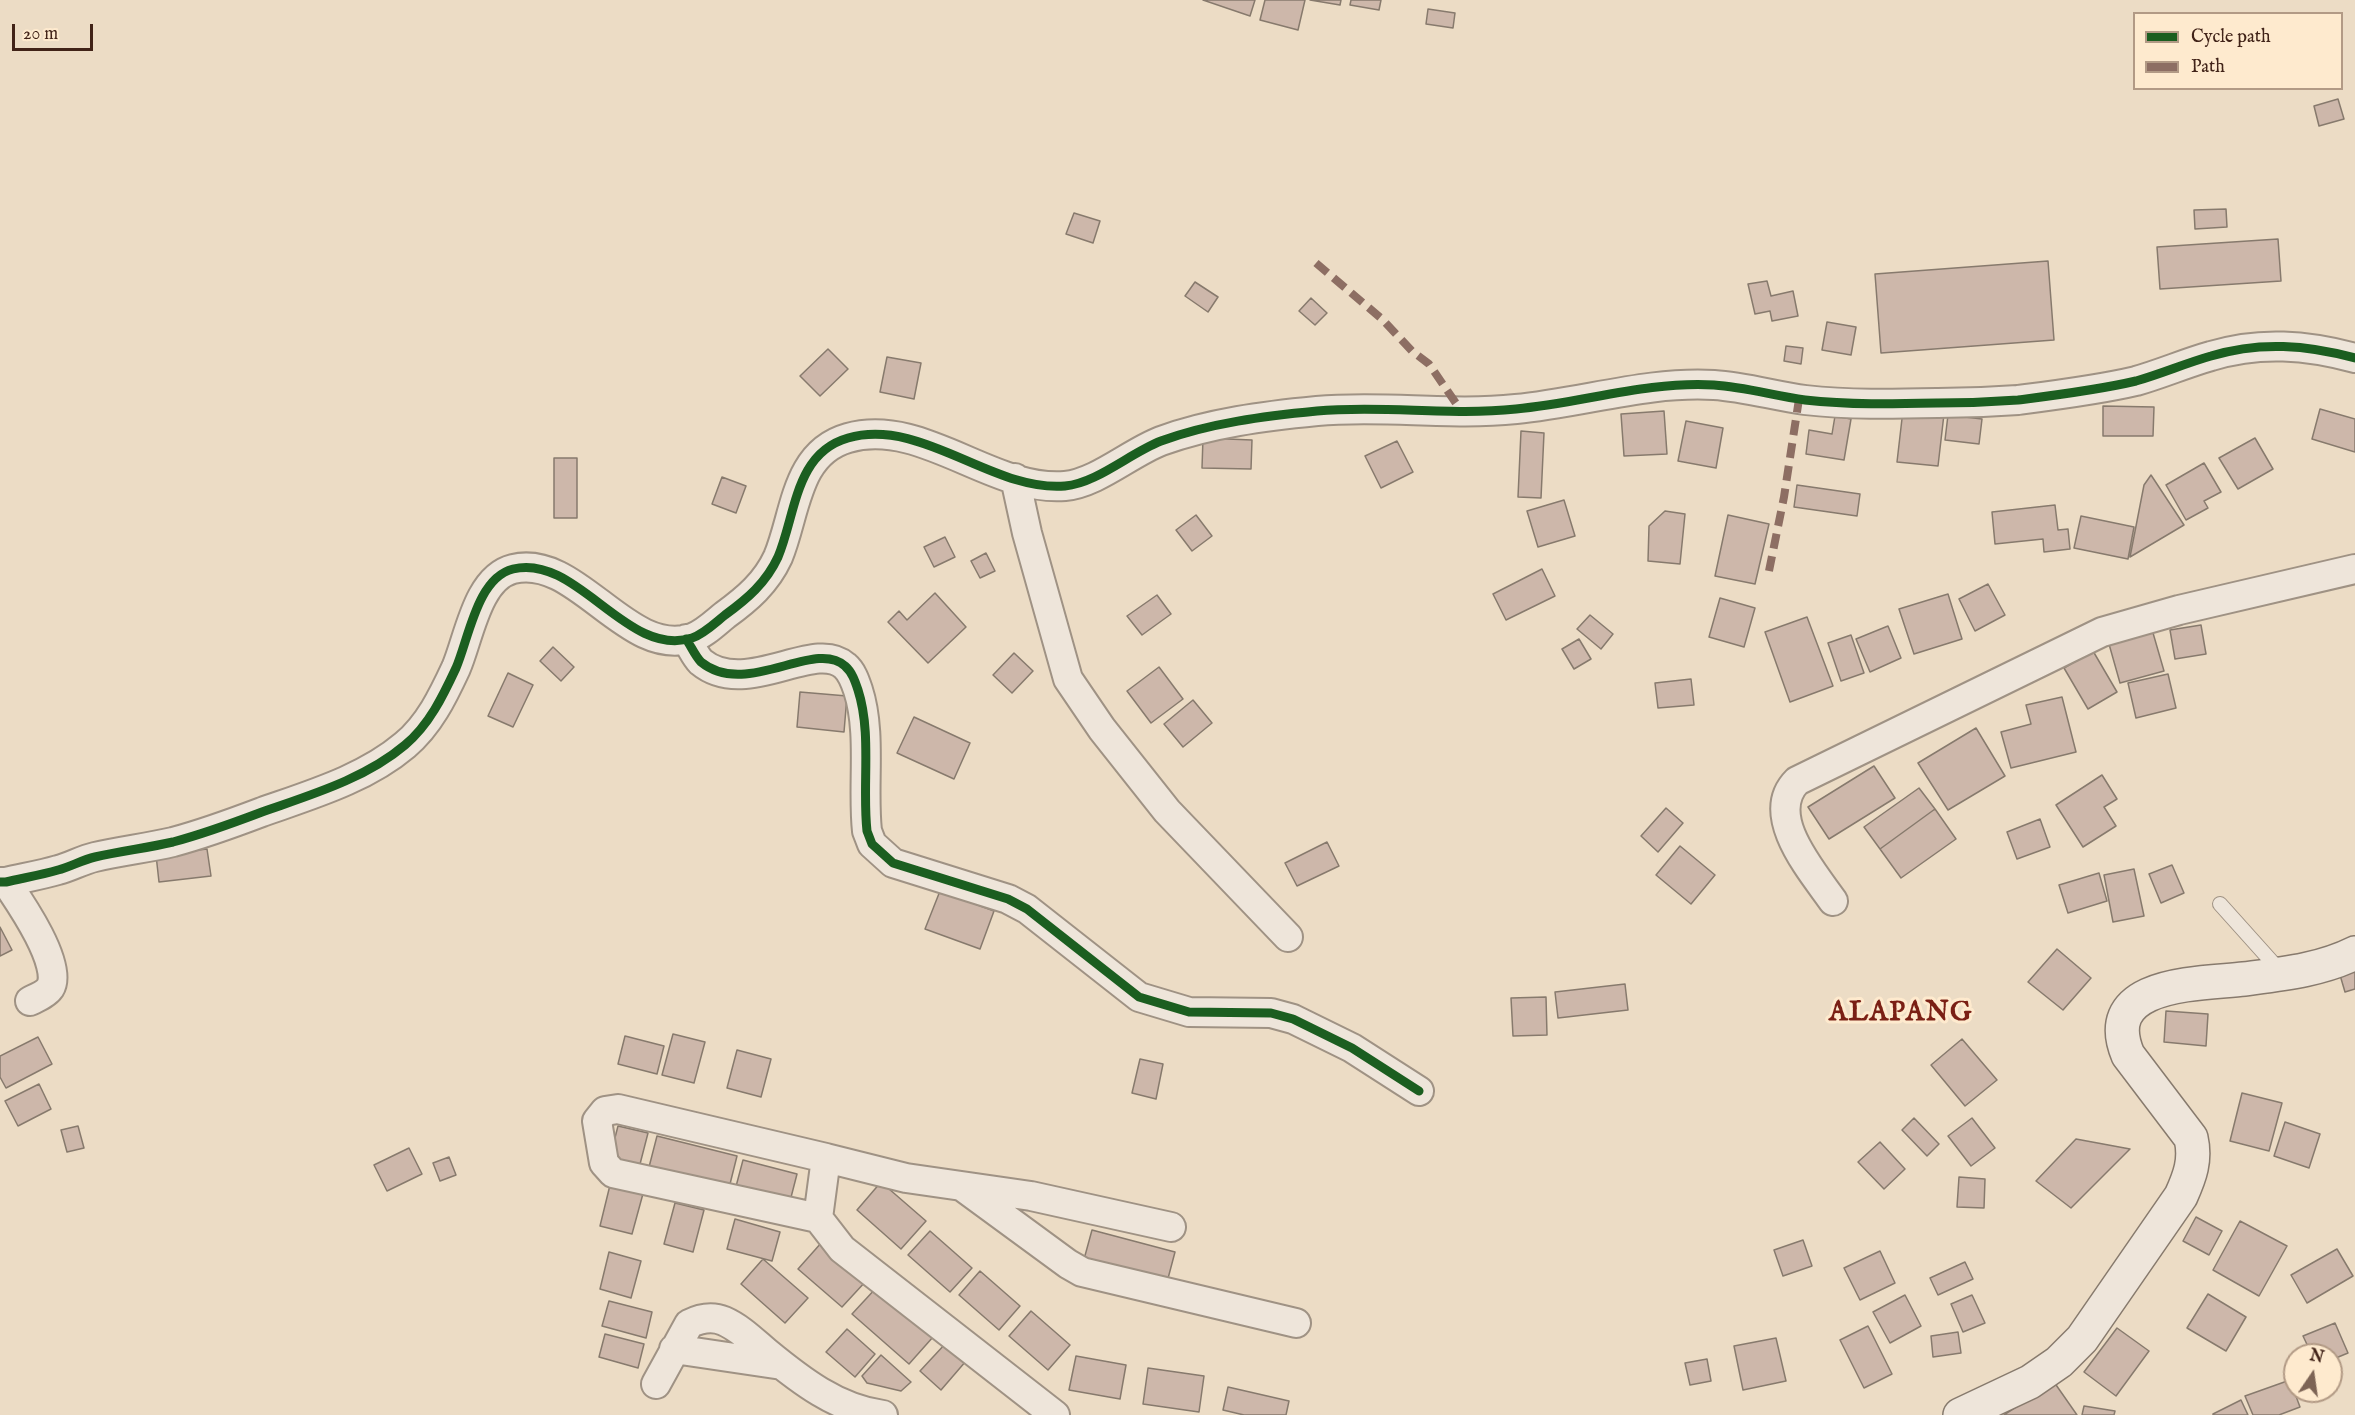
<!DOCTYPE html>
<style>
body{margin:0}
#map{position:relative;width:2355px;height:1415px;overflow:hidden;background:#ecdcc5;font-family:"IM FELL English",serif}
canvas{display:block}
.legend{position:absolute;left:2133px;top:12px;width:210px;height:78px;box-sizing:border-box;background:#feeace;border:2px solid #b29a85;margin:0;padding:8px 10px;list-style:none;font-size:18px;color:#412318}
.legend li{display:flex;align-items:center;gap:12px;height:30px}
.legend b{width:30px;border:2px solid #b29a85}
.north{position:absolute;left:2283px;top:1343px;width:60px;height:60px;box-sizing:border-box;background:#feeace;border:2px solid #b29a85;border-radius:50%;rotate:13deg;font-size:16px;font-weight:700;line-height:24px;text-align:center;color:#412318}
.north::after{content:'';display:block;margin:auto;width:21px;height:27px;background:#7d6455;clip-path:polygon(50% 0,100% 100%,50% 72%,0 100%)}
.scale{position:absolute;left:12px;top:24px;width:81px;height:27px;box-sizing:border-box;border:3px solid #412318;border-top:0;padding-left:8px;font-size:18px;line-height:21px;white-space:nowrap;color:#412318;-webkit-text-stroke:4px #feeace;paint-order:stroke}
</style>
<div id="map">
<canvas width="2355" height="1415"></canvas>
<ul class="legend">
<li><b style="height:8px;background:#1b5e20"></b>Cycle path</li>
<li><b style="height:8px;background:#8d6e63"></b>Path</li>
</ul>
<div class="north">N</div>
<div class="scale">20 m</div>
</div>
<script>
const ctx = document.querySelector('canvas').getContext('2d');
ctx.lineJoin = 'round';
function fill(path, color) {
  ctx.fillStyle = color;
  ctx.fill(path, 'evenodd');
}
function trace(path, color, width, dash) {
  ctx.strokeStyle = color;
  ctx.lineWidth = width;
  ctx.lineCap = dash ? 'butt' : 'round';
  ctx.setLineDash(dash || []);
  ctx.stroke(path);
}
function label(font, color, halo, rows, align = 'center') {
  ctx.font = font + ' "IM FELL English",serif';
  ctx.lineWidth = 6;
  ctx.setLineDash([]);
  ctx.textBaseline = 'middle';
  ctx.strokeStyle = halo;
  ctx.fillStyle = color;
  for (const [text, x, y, turn = 0] of rows) {
    ctx.save();
    ctx.translate(x, y);
    ctx.rotate((+turn || 0) * Math.PI / 180);
    ctx.textAlign = isNaN(turn) ? turn : align;
    if (halo) ctx.strokeText(text, 0, 0);
    ctx.fillText(text, 0, 0);
    ctx.restore();
  }
}
const building = new Path2D(`
 M 1203,0 L 1255,0 L 1250,16 Z
 M 1265,0 L 1305,0 L 1298,30 L 1260,20 Z
 M 1310,0 L 1341,0 L 1340,5 Z
 M 1351,0 L 1381,0 L 1379,10 L 1350,5 Z
 M 1428,9 L 1455,13 L 1453,28 L 1426,24 Z
 M 2338,99 L 2344,119 L 2319,126 L 2314,106 Z
 M 2226,209 L 2227,227 L 2195,229 L 2194,210 Z
 M 1074,213 L 1100,221 L 1093,243 L 1066,234 Z
 M 2278,239 L 2281,281 L 2160,289 L 2157,247 Z
 M 2048,261 L 2054,340 L 1881,353 L 1875,274 Z
 M 1767,281 L 1771,296 L 1793,291 L 1798,316 L 1772,321 L 1770,311 L 1755,314 L 1748,284 Z
 M 1195,282 L 1218,297 L 1208,312 L 1185,296 Z
 M 1311,298 L 1327,313 L 1315,325 L 1299,311 Z
 M 1827,322 L 1856,327 L 1851,355 L 1822,350 Z
 M 1786,346 L 1803,348 L 1801,364 L 1784,361 Z
 M 828,349 L 848,369 L 820,396 L 800,376 Z
 M 887,357 L 921,363 L 914,399 L 880,392 Z
 M 2103,406 L 2154,407 L 2153,436 L 2103,436 Z
 M 2320,409 L 2355,419 L 2355,452 L 2312,439 Z
 M 1903,410 L 1944,414 L 1938,466 L 1897,462 Z
 M 1664,411 L 1667,454 L 1624,456 L 1621,414 Z
 M 1948,415 L 1982,419 L 1979,444 L 1945,440 Z
 M 1835,416 L 1851,419 L 1844,460 L 1806,454 L 1809,430 L 1832,434 Z
 M 1686,421 L 1723,428 L 1716,468 L 1678,461 Z
 M 1521,431 L 1544,433 L 1541,498 L 1518,497 Z
 M 1203,438 L 1252,440 L 1251,469 L 1202,468 Z
 M 2255,438 L 2273,469 L 2238,489 L 2219,458 Z
 M 1397,441 L 1413,472 L 1381,488 L 1365,456 Z
 M 554,458 L 577,458 L 577,518 L 554,518 Z
 M 2204,463 L 2221,492 L 2204,501 L 2208,508 L 2186,520 L 2166,485 Z
 M 2151,475 L 2184,525 L 2130,557 L 2144,485 Z
 M 722,477 L 746,486 L 736,513 L 712,504 Z
 M 1797,485 L 1860,494 L 1857,516 L 1794,507 Z
 M 1564,500 L 1575,536 L 1538,547 L 1527,511 Z
 M 2055,505 L 2058,530 L 2068,529 L 2070,549 L 2044,552 L 2043,539 L 1995,544 L 1992,512 Z
 M 1665,511 L 1685,514 L 1680,564 L 1648,561 L 1649,526 Z
 M 1196,515 L 1212,536 L 1192,551 L 1176,530 Z
 M 1728,515 L 1769,524 L 1755,584 L 1715,576 Z
 M 2081,516 L 2134,527 L 2128,559 L 2074,548 Z
 M 945,537 L 955,557 L 934,567 L 924,547 Z
 M 986,553 L 995,571 L 980,578 L 971,561 Z
 M 1542,569 L 1555,596 L 1506,620 L 1493,594 Z
 M 1988,584 L 2005,615 L 1975,631 L 1959,599 Z
 M 935,593 L 966,627 L 928,663 L 888,622 L 899,611 L 907,620 Z
 M 1948,594 L 1962,639 L 1914,654 L 1899,609 Z
 M 1157,595 L 1171,614 L 1142,635 L 1127,616 Z
 M 1720,598 L 1755,608 L 1744,647 L 1709,637 Z
 M 1590,615 L 1613,634 L 1601,649 L 1577,629 Z
 M 1807,617 L 1833,686 L 1790,702 L 1765,632 Z
 M 2201,625 L 2206,654 L 2175,659 L 2170,630 Z
 M 1888,626 L 1901,658 L 1870,672 L 1856,639 Z
 M 2151,626 L 2164,671 L 2120,683 L 2107,637 Z
 M 1851,635 L 1864,673 L 1841,681 L 1828,643 Z
 M 1579,639 L 1591,659 L 1574,669 L 1562,649 Z
 M 553,647 L 574,667 L 561,681 L 540,661 Z
 M 2093,651 L 2117,692 L 2088,709 L 2064,668 Z
 M 1014,653 L 1033,671 L 1012,693 L 993,675 Z
 M 1159,667 L 1183,699 L 1151,723 L 1127,691 Z
 M 508,673 L 533,685 L 513,727 L 488,716 Z
 M 2168,674 L 2176,708 L 2136,718 L 2128,683 Z
 M 1691,679 L 1694,705 L 1658,708 L 1655,683 Z
 M 800,692 L 847,696 L 844,732 L 797,727 Z
 M 2062,697 L 2076,752 L 2011,768 L 2001,732 L 2031,724 L 2026,705 Z
 M 1193,700 L 1212,723 L 1183,747 L 1164,724 Z
 M 914,717 L 970,743 L 954,779 L 897,753 Z
 M 1976,728 L 2005,776 L 1948,810 L 1918,763 Z
 M 1874,766 L 1895,798 L 1829,839 L 1808,807 Z
 M 2102,775 L 2117,799 L 2104,807 L 2116,826 L 2083,847 L 2056,805 Z
 M 1919,788 L 1935,809 L 1880,849 L 1864,827 Z
 M 1666,808 L 1683,823 L 1658,852 L 1641,836 Z
 M 1935,809 L 1956,839 L 1901,878 L 1880,849 Z
 M 2040,819 L 2050,847 L 2017,859 L 2007,832 Z
 M 1327,842 L 1339,866 L 1297,886 L 1285,863 Z
 M 1680,846 L 1715,875 L 1691,904 L 1656,875 Z
 M 207,849 L 211,876 L 159,882 L 156,855 Z
 M 2172,865 L 2184,893 L 2161,903 L 2149,874 Z
 M 2134,869 L 2144,916 L 2113,922 L 2104,875 Z
 M 2099,873 L 2107,901 L 2068,913 L 2059,885 Z
 M 940,891 L 994,911 L 980,949 L 925,929 Z
 M 0,927 L 12,950 L 0,956 Z
 M 2057,949 L 2091,978 L 2063,1010 L 2028,982 Z
 M 2355,970 L 2355,989 L 2345,992 L 2340,975 Z
 M 1625,984 L 1628,1010 L 1558,1018 L 1555,992 Z
 M 1546,997 L 1547,1035 L 1513,1036 L 1511,998 Z
 M 2166,1011 L 2208,1014 L 2206,1046 L 2164,1042 Z
 M 673,1034 L 705,1042 L 694,1083 L 662,1075 Z
 M 625,1036 L 664,1046 L 657,1074 L 618,1064 Z
 M 38,1037 L 52,1064 L 6,1088 L 0,1077 L 0,1056 Z
 M 1962,1039 L 1997,1080 L 1965,1106 L 1931,1065 Z
 M 737,1050 L 771,1059 L 761,1097 L 727,1088 Z
 M 1140,1059 L 1163,1064 L 1156,1099 L 1132,1093 Z
 M 39,1084 L 51,1109 L 18,1126 L 5,1101 Z
 M 2242,1093 L 2282,1103 L 2269,1151 L 2230,1141 Z
 M 1914,1118 L 1939,1144 L 1927,1156 L 1902,1130 Z
 M 1972,1118 L 1995,1148 L 1971,1166 L 1948,1136 Z
 M 2285,1122 L 2320,1134 L 2309,1168 L 2274,1156 Z
 M 78,1126 L 84,1148 L 67,1152 L 61,1130 Z
 M 618,1126 L 648,1133 L 639,1168 L 609,1161 Z
 M 657,1136 L 737,1156 L 728,1192 L 648,1171 Z
 M 2076,1139 L 2130,1149 L 2071,1208 L 2036,1181 Z
 M 1880,1142 L 1905,1169 L 1884,1189 L 1858,1162 Z
 M 409,1148 L 422,1174 L 387,1191 L 374,1165 Z
 M 449,1157 L 456,1175 L 440,1181 L 433,1163 Z
 M 743,1160 L 797,1174 L 788,1209 L 734,1194 Z
 M 1959,1177 L 1985,1179 L 1984,1208 L 1957,1207 Z
 M 611,1181 L 644,1190 L 632,1234 L 600,1226 Z
 M 881,1182 L 926,1221 L 901,1249 L 857,1210 Z
 M 675,1203 L 704,1210 L 693,1252 L 664,1244 Z
 M 2196,1217 L 2222,1231 L 2209,1255 L 2183,1241 Z
 M 735,1219 L 780,1232 L 772,1261 L 727,1249 Z
 M 2240,1221 L 2287,1246 L 2259,1296 L 2213,1270 Z
 M 1092,1230 L 1175,1252 L 1166,1286 L 1083,1263 Z
 M 930,1231 L 972,1268 L 950,1292 L 908,1255 Z
 M 1803,1240 L 1812,1266 L 1783,1276 L 1774,1250 Z
 M 822,1242 L 866,1281 L 842,1307 L 798,1269 Z
 M 2337,1249 L 2353,1276 L 2307,1303 L 2291,1275 Z
 M 1880,1251 L 1895,1283 L 1860,1300 L 1844,1268 Z
 M 609,1252 L 641,1261 L 631,1298 L 600,1289 Z
 M 763,1259 L 808,1298 L 785,1323 L 741,1284 Z
 M 1965,1262 L 1973,1279 L 1938,1295 L 1930,1278 Z
 M 980,1271 L 1020,1306 L 999,1330 L 959,1295 Z
 M 877,1287 L 941,1328 L 909,1364 L 852,1314 Z
 M 2208,1294 L 2246,1317 L 2226,1351 L 2187,1328 Z
 M 1905,1295 L 1921,1326 L 1890,1343 L 1873,1312 Z
 M 1972,1295 L 1985,1323 L 1963,1332 L 1951,1304 Z
 M 609,1301 L 652,1312 L 646,1338 L 602,1326 Z
 M 1031,1311 L 1070,1345 L 1048,1370 L 1009,1336 Z
 M 2335,1323 L 2348,1353 L 2331,1360 L 2331,1355 L 2312,1355 L 2303,1336 Z
 M 1868,1326 L 1892,1374 L 1864,1388 L 1840,1340 Z
 M 2117,1328 L 2149,1351 L 2116,1396 L 2084,1372 Z
 M 847,1329 L 875,1354 L 855,1377 L 826,1352 Z
 M 1958,1332 L 1961,1353 L 1933,1357 L 1931,1336 Z
 M 605,1334 L 644,1344 L 638,1368 L 599,1357 Z
 M 1776,1338 L 1786,1381 L 1743,1390 L 1734,1346 Z
 M 946,1343 L 966,1361 L 941,1390 L 920,1371 Z
 M 881,1355 L 911,1382 L 901,1391 L 867,1383 L 862,1376 Z
 M 1076,1356 L 1126,1365 L 1120,1399 L 1069,1390 Z
 M 1707,1359 L 1711,1381 L 1690,1385 L 1685,1363 Z
 M 1148,1368 L 1204,1376 L 1199,1412 L 1143,1404 Z
 M 2290,1380 L 2300,1407 L 2279,1415 L 2253,1415 L 2245,1396 Z
 M 2054,1382 L 2077,1415 L 2004,1415 Z
 M 1228,1387 L 1289,1401 L 1286,1415 L 1244,1415 L 1223,1410 Z
 M 2241,1400 L 2248,1415 L 2213,1415 L 2213,1414 Z
 M 2084,1406 L 2115,1411 L 2114,1415 L 2082,1415 Z`);
fill(building, '#cdb7aa');
trace(building, '#877a6d', 1.5);
const lane = new Path2D(`
 M 2220,904 L 2281,972`);
const street = new Path2D(`
 M 1015,478 L 1027,533 L 1068,679 L 1102,729 L 1167,811 L 1288,937
 M 686,639 C 691,646 695,656 701,662 C 746,699 815,638 845,666 C 852,672 855,681 858,690 C 872,733 862,786 867,831 L 872,844 L 893,863 L 1008,899 L 1027,909 L 1139,997 L 1189,1012 L 1271,1013 L 1293,1019 L 1352,1048 L 1419,1091
 M 0,882 L 6,882 C 23,878 41,875 58,870 C 70,867 82,860 95,857 C 121,851 147,848 173,842 C 203,834 233,823 262,812 C 310,795 365,779 405,745 C 429,725 443,696 456,668 C 469,638 477,578 513,569 C 577,553 627,659 692,638 C 704,634 715,623 725,615 C 747,599 766,583 778,557 C 796,514 795,453 848,438 C 922,417 992,492 1065,486 C 1097,483 1130,453 1161,441 C 1210,423 1265,416 1317,411 C 1383,405 1450,416 1516,409 C 1582,403 1647,381 1714,385 C 1745,387 1775,396 1805,400 C 1850,405 1893,404 1938,403 C 1965,403 1991,402 2018,400 C 2057,395 2098,390 2136,381 C 2161,374 2186,363 2211,356 C 2260,341 2307,345 2355,358
 M 6,882 C 19,901 64,966 50,988 C 46,994 36,998 30,1001
 M 1833,901 C 1812,871 1763,815 1797,781 L 2102,632 L 2179,610 L 2355,569
 M 963,1187 L 1068,1264 L 1082,1272 L 1296,1323
 M 818,1218 L 613,1173 L 604,1163 L 597,1121 L 605,1111 L 618,1109 L 826,1158
 M 674,1349 L 782,1365
 M 656,1384 L 689,1324 C 701,1318 712,1316 724,1321 C 740,1328 753,1341 766,1352 C 800,1380 837,1409 883,1415
 M 1055,1415 L 842,1249 L 818,1218 L 826,1158 L 906,1178 L 1031,1196 L 1171,1227`);
const secondary = new Path2D(`
 M 1960,1415 L 2030,1382 L 2059,1362 L 2082,1339 L 2181,1196 C 2190,1176 2196,1160 2191,1138 L 2128,1055 C 2097,981 2201,984 2244,979 C 2282,974 2321,970 2355,953`);
trace(lane, '#9f9284', 16);
trace(street, '#9f9284', 32);
trace(secondary, '#877a6d', 36);
trace(lane, '#eee5da', 14);
trace(street, '#eee5da', 28);
trace(secondary, '#eee5da', 33);
trace(new Path2D(`
 M 1316,263 L 1382,319 L 1412,351 L 1429,364 L 1462,412
 M 1769,571 L 1784,497 L 1799,399`), '#8d6e63', 8, [15, 8]);
trace(new Path2D(`
 M 686,639 C 691,646 695,656 701,662 C 746,699 815,638 845,666 C 852,672 855,681 858,690 C 872,733 862,786 867,831 L 872,844 L 893,863 L 1008,899 L 1027,909 L 1139,997 L 1189,1012 L 1271,1013 L 1293,1019 L 1352,1048 L 1419,1091
 M 0,882 L 6,882 C 23,878 41,875 58,870 C 70,867 82,860 95,857 C 121,851 147,848 173,842 C 203,834 233,823 262,812 C 310,795 365,779 405,745 C 429,725 443,696 456,668 C 469,638 477,578 513,569 C 577,553 627,659 692,638 C 704,634 715,623 725,615 C 747,599 766,583 778,557 C 796,514 795,453 848,438 C 922,417 992,492 1065,486 C 1097,483 1130,453 1161,441 C 1210,423 1265,416 1317,411 C 1383,405 1450,416 1516,409 C 1582,403 1647,381 1714,385 C 1745,387 1775,396 1805,400 C 1850,405 1893,404 1938,403 C 1965,403 1991,402 2018,400 C 2057,395 2098,390 2136,381 C 2161,374 2186,363 2211,356 C 2260,341 2307,345 2355,358`), '#1b5e20', 9);
ctx.letterSpacing = '1.5px';
label('bold 27px', '#7a1f14', '#feeace', [
 ["ALAPANG",1901,1014]
]);
ctx.letterSpacing = '0px';
</script>
